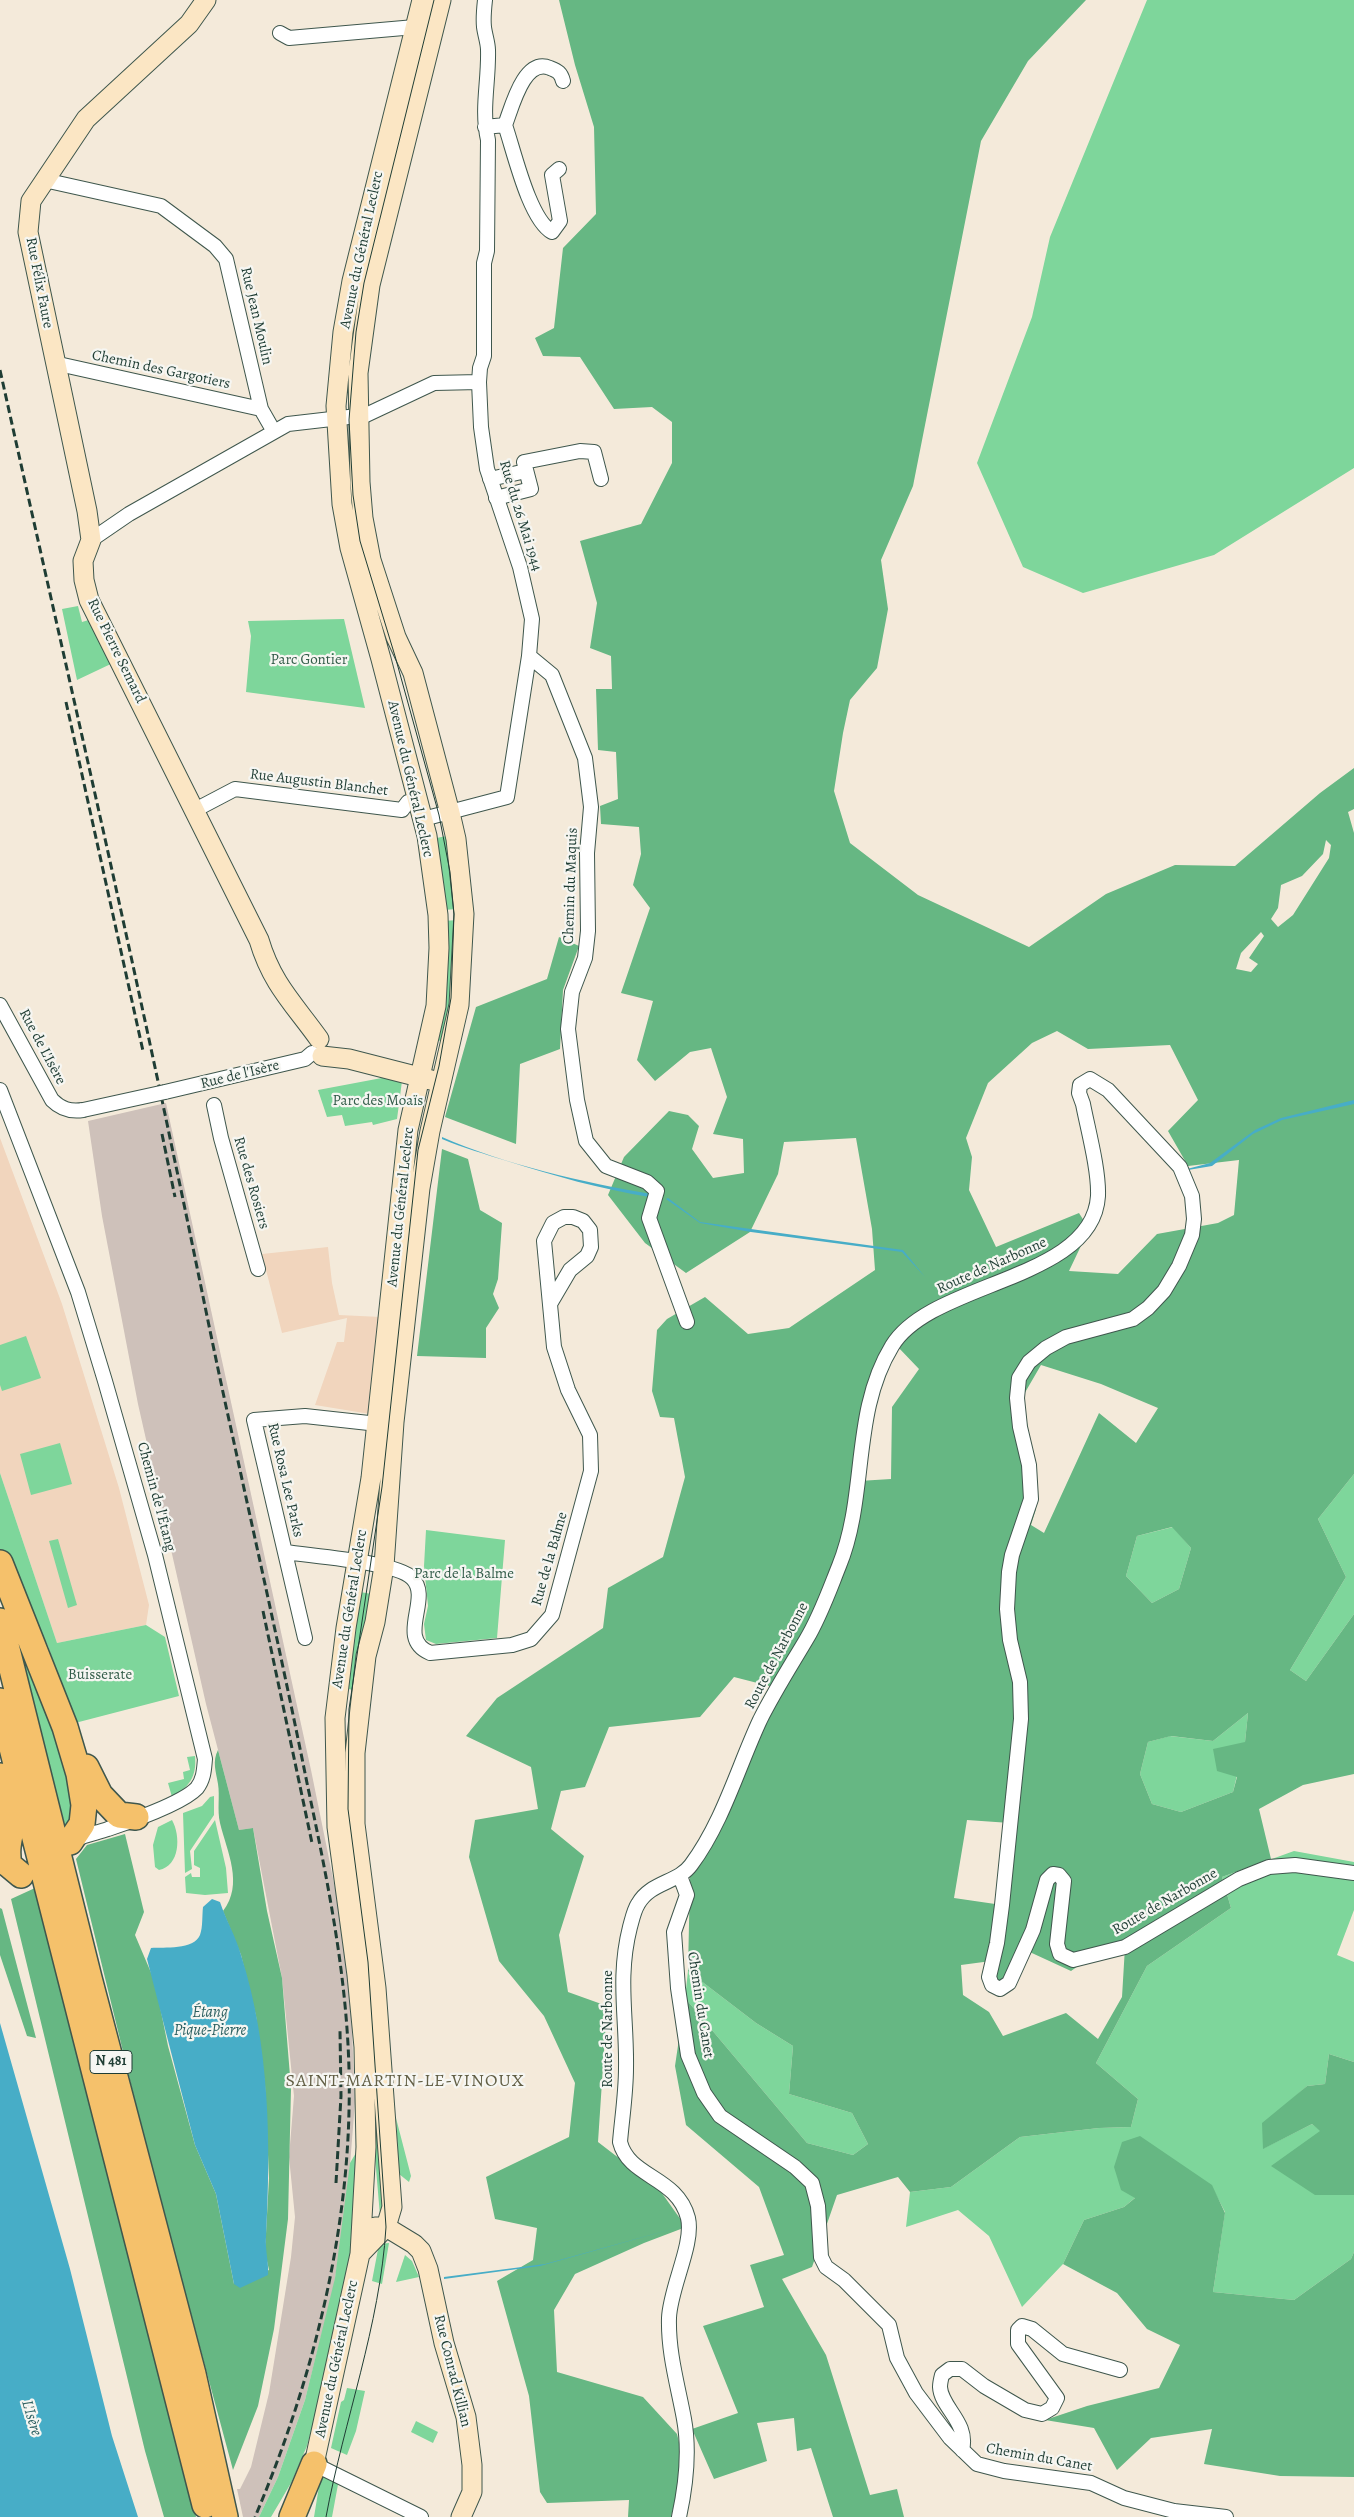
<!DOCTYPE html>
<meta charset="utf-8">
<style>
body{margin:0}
canvas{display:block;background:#f4eada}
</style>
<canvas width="1354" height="2517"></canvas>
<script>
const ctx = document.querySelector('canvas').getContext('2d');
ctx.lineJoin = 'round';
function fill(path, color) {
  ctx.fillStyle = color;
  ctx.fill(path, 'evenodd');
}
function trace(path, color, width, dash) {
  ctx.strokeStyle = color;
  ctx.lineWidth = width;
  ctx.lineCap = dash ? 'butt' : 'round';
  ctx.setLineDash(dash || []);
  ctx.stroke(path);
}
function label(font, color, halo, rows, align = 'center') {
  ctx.font = font + ' Alegreya,serif';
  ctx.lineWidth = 4.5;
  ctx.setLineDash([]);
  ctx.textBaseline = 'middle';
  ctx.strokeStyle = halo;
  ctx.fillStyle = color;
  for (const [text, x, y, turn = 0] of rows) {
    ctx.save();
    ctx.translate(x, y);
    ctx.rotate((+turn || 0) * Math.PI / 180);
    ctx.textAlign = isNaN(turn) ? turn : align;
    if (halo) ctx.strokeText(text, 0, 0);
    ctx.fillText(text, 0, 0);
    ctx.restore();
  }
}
fill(new Path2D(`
 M 0,1138 L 62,1304 L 119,1488 L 149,1605 L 146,1625 L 57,1643 L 0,1473 Z
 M 328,1247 L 332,1283 L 339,1315 L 381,1317 L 370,1414 L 315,1405 L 337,1342 L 344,1342 L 347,1318 L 282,1333 L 262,1254 Z`), '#f1d5bd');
fill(new Path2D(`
 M 166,1103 L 311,1770 L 337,1898 L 351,2007 L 355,2102 L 347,2203 L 334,2285 L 305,2400 L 278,2477 L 259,2517 L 243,2517 L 237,2489 L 240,2489 L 251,2467 L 269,2393 L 291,2257 L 295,2217 L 289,2157 L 294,2096 L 282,1978 L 253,1828 L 239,1830 L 206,1704 L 138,1404 L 102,1216 L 88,1121 Z`), '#cec1ba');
fill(new Path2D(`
 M 1147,0 L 1354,0 L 1354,468 L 1214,555 L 1083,593 L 1023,567 L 977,463 L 1032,317 L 1050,237 Z
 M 78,606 L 82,622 L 92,619 L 115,662 L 77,680 L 62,609 Z
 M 344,619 L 365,708 L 246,692 L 251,636 L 248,621 Z
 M 451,835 L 460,909 L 441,910 L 432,839 Z
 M 459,920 L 447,1043 L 434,1039 L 442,921 Z
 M 387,1077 L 402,1081 L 397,1119 L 373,1125 L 372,1122 L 345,1126 L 342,1115 L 327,1117 L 318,1090 Z
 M 26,1336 L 41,1378 L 2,1391 L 0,1385 L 0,1345 Z
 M 60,1443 L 72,1484 L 31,1495 L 20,1454 Z
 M 0,1473 L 57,1643 L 146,1625 L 165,1637 L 179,1696 L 75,1723 L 48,1646 L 0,1549 Z
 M 1354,1474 L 1354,1614 L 1306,1681 L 1290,1670 L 1346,1577 L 1318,1519 Z
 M 1173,1527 L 1191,1548 L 1179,1589 L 1152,1603 L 1126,1576 L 1137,1536 Z
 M 426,1530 L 505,1540 L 497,1638 L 436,1644 L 426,1640 L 424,1624 L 428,1606 L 424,1566 Z
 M 58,1539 L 77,1605 L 68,1608 L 49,1541 Z
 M 4,1592 L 78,1799 L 67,1832 L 21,1667 Z
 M 360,1592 L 372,1594 L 354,1690 L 341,1688 Z
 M 1248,1713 L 1245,1742 L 1233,1792 L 1181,1812 L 1152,1804 L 1140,1774 L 1148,1742 L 1170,1736 L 1213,1741 Z
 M 195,1756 C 197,1777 189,1787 172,1797 L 168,1783 L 184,1779 L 183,1772 L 190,1770 L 187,1757 Z
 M 214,1796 L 214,1815 L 190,1851 L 192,1869 L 185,1873 L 183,1813 L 202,1806 L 210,1797 Z
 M 172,1820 C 181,1836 180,1866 159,1870 L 155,1867 L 153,1845 L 158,1827 Z
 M 215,1820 L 226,1868 L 228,1893 L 205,1895 L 186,1893 L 185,1877 L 191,1873 L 192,1877 L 200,1877 L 200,1868 L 194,1865 L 194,1851 Z
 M 1294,1851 L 1354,1862 L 1354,1910 L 1337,1955 L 1354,1962 L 1354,2062 L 1329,2054 L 1325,2084 L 1307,2086 L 1290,2101 L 1264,2148 L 1312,2124 L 1321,2131 L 1315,2195 L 1354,2195 L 1354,2252 L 1351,2259 L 1294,2300 L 1213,2292 L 1225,2212 L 1211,2185 L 1136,2197 L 1124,2207 L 1084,2220 L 1063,2264 L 1022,2307 L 989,2236 L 958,2210 L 906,2227 L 910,2192 L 951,2187 L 1020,2137 L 1099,2128 L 1131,2127 L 1138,2099 L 1096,2063 L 1147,1966 L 1231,1908 L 1222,1877 Z
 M 688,1971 L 756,2023 L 793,2046 L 789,2094 L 852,2113 L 868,2144 L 853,2155 L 807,2143 L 685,1998 Z
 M 382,2111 L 389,2207 L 380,2216 L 372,2121 Z
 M 396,2118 L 411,2176 L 409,2182 L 399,2174 Z
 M 360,2146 L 359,2210 L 321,2394 L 307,2446 L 291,2483 L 271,2517 L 259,2517 L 278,2477 L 305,2400 L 335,2278 L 350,2163 Z
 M 389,2243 L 382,2284 L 372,2281 L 379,2244 Z
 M 405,2255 L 412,2261 L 419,2277 L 396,2282 Z
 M 347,2388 L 365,2391 L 356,2431 L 347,2455 L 331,2448 L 341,2402 L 344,2400 Z
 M 416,2421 L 438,2432 L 433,2443 L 411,2432 Z
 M 321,2474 L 339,2479 L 332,2517 L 314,2517 Z`), '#7ed69b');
fill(new Path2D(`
 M 559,0 L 1086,0 L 1028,61 L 981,141 L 913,486 L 881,560 L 888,609 L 877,668 L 850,700 L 843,733 L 834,791 L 850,843 L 918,895 L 1029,947 L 1106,894 L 1175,865 L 1235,866 L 1320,793 L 1354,768 L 1354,809 L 1348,812 L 1354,833 L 1354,1474 L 1318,1519 L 1346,1577 L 1290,1670 L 1306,1681 L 1354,1614 L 1354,1774 L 1303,1785 L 1259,1809 L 1271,1859 L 1222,1877 L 1231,1908 L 1147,1966 L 1096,2063 L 1138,2099 L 1131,2127 L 1099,2128 L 1020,2137 L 951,2187 L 910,2192 L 898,2177 L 837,2195 L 812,2267 L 782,2279 L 826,2355 L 870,2495 L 897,2489 L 904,2517 L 833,2517 L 811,2448 L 797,2451 L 794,2418 L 757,2423 L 767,2461 L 714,2479 L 692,2429 L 738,2413 L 703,2326 L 764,2307 L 750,2265 L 784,2255 L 759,2187 L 686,2125 L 675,2066 L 685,1998 L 807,2143 L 853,2155 L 868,2144 L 852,2113 L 789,2094 L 793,2046 L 756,2023 L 688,1971 L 690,1877 L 754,1751 L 777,1688 L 734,1677 L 700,1717 L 609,1727 L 585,1787 L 561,1791 L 551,1829 L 584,1856 L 559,1935 L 568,1992 L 607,2006 L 598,2142 L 659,2189 L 686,2227 L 644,2243 L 575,2274 L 554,2310 L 557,2372 L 643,2397 L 677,2434 L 684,2463 L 671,2517 L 628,2517 L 629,2500 L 547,2503 L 540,2492 L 529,2396 L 497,2281 L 533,2260 L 537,2228 L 495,2219 L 486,2177 L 569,2137 L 575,2083 L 544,2016 L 499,1961 L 469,1857 L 475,1820 L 538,1809 L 531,1767 L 466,1736 L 497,1698 L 603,1628 L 608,1588 L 663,1557 L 685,1477 L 674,1418 L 660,1417 L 652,1391 L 657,1330 L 667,1319 L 705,1297 L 748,1334 L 789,1328 L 875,1270 L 872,1229 L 856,1138 L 784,1142 L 778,1174 L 750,1232 L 686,1273 L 645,1243 L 608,1195 L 624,1157 L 669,1111 L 688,1115 L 699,1126 L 692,1149 L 713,1178 L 744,1173 L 743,1139 L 713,1134 L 727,1097 L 711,1048 L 690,1052 L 655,1081 L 637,1060 L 653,1001 L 621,993 L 650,908 L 633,885 L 641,854 L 639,827 L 601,824 L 600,806 L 618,799 L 616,752 L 598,750 L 596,689 L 612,689 L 611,656 L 590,648 L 597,603 L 580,541 L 641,524 L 672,463 L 672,422 L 652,407 L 614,409 L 580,357 L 543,356 L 535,338 L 554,328 L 563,248 L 596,214 L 594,127 L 575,65 ZM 1326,840 L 1331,845 L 1329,858 L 1293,915 L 1278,927 L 1271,919 L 1278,908 L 1281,885 L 1302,876 L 1323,854 ZM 1261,932 L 1264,936 L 1249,958 L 1258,964 L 1251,972 L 1236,969 L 1241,953 ZM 1057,1031 L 1088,1049 L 1170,1045 L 1198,1100 L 1168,1131 L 1188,1166 L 1239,1160 L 1234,1215 L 1218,1223 L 1157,1234 L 1118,1274 L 1069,1271 L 1089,1229 L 1079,1213 L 996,1247 L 969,1190 L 972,1157 L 966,1138 L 988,1083 L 1032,1043 ZM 897,1346 L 919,1369 L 892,1407 L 891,1479 L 859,1481 L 869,1390 ZM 1041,1365 L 1101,1384 L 1158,1408 L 1136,1443 L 1099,1413 L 1044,1533 L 1031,1525 L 1036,1509 L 1036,1484 L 1023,1396 ZM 1172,1527 L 1191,1548 L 1179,1589 L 1152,1603 L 1126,1576 L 1137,1536 ZM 1248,1713 L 1245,1742 L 1213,1749 L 1217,1771 L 1237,1777 L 1233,1792 L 1181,1812 L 1152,1804 L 1140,1774 L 1148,1742 L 1171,1736 L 1213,1741 ZM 967,1820 L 1010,1823 L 1002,1905 L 954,1898 ZM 1125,1947 L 1122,1997 L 1098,2039 L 1066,2013 L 1003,2036 L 989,2012 L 963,1995 L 961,1965 L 991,1961 L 1000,1989 L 1021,1948 L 1071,1971 L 1091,1957 Z
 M 559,937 L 579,946 L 563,990 L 560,1049 L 520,1064 L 516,1144 L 445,1117 L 476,1007 L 547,979 Z
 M 442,1149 L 468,1159 L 480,1210 L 502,1223 L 498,1279 L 493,1294 L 499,1308 L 486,1328 L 486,1358 L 417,1356 Z
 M 218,1750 L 239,1830 L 253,1828 L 267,1911 L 282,1978 L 291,2088 L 288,2219 L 274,2329 L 258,2406 L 233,2470 L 149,2158 L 76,1859 L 87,1845 L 125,1834 L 144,1912 L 135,1935 L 155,1982 L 168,2046 L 195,2145 L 216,2194 L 234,2284 L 269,2270 L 265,2252 L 269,2178 L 265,2085 L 256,2016 L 241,1955 L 223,1911 C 244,1884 227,1852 220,1823 C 217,1810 220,1796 218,1784 C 216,1771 212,1762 218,1750 Z
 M 35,1888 L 105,2148 L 196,2517 L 164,2517 L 145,2451 L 11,1899 Z
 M 0,1908 L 2,1909 L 36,2038 L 27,2036 L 0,1955 Z
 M 1329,2054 L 1354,2062 L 1354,2195 L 1315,2195 L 1271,2166 L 1320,2131 L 1312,2124 L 1263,2149 L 1262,2123 L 1307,2086 L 1325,2084 Z
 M 1140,2136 L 1212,2185 L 1225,2213 L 1213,2292 L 1294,2300 L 1351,2259 L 1354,2252 L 1354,2477 L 1280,2476 L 1204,2464 L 1212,2429 L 1151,2438 L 1117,2470 L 1094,2428 L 1045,2420 L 1087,2406 L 1159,2388 L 1180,2345 L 1147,2329 L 1117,2293 L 1063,2264 L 1084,2220 L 1124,2207 L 1135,2198 L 1121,2190 L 1114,2167 L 1122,2142 Z`), '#66b783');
fill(new Path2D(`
 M 1354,1100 L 1354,1104 L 1282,1120 L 1253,1134 L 1212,1166 L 1188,1170 L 1187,1169 L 1210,1163 L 1255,1130 L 1281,1118 Z
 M 442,1137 C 503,1164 585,1183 651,1194 L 649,1197 C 601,1189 554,1176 507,1161 C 485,1154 463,1148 442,1139 Z
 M 668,1198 L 700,1222 L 903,1250 L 925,1277 L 902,1252 L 751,1232 L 700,1223 L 666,1199 Z
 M 212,1899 L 220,1902 C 226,1920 236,1937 241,1955 C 270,2046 271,2143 266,2237 C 265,2250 269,2263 268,2275 L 240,2288 L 234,2284 L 216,2194 L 195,2145 L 147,1959 L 151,1948 C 164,1947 194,1950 200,1935 C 203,1927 202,1915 203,1907 Z
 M 0,2023 L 70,2269 L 112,2436 L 138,2517 L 0,2517 Z
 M 679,2227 L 540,2266 L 444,2279 L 444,2277 L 545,2264 Z`), '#47adc7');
const street = new Path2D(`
 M 280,33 L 289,38 L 415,27
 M 505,125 C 514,151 529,219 552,232 L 560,221 L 552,175 L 559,169
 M 485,127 L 505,125 C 512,107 524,57 550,68 C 558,71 561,73 563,81
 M 44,180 L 161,206 L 215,246 L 226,259 L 261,409 L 273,430
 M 54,363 L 261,409
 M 490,479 L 526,471
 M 496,498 L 531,489 L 524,462 L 580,451 L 594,452 L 601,479
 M 91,540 L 129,514 L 288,424 L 366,415 L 434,383 L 479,382
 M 529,656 L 552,675 L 585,758 L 591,807 L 587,853 L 588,931 L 585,958 L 572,992 L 568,1029 L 577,1100 L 586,1141 L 606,1166 L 647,1182 L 657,1191 L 649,1218 L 687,1322
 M 195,810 L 235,789 L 402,810 L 408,802
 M 423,819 L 507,797 L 529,656 L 532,619 L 520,567 L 487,469 L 481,427 L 479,382 L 480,368 L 484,356 L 484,263 L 487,251 L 488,140 C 481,109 489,81 488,50 C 488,43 485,35 484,27 C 483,18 484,9 485,0
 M 0,1005 L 52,1100 C 61,1109 70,1112 83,1110
 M 0,1090 L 78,1292 L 105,1381 L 155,1555 L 205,1759 C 204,1769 204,1779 197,1788 C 183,1803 129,1822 108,1829 C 97,1833 86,1834 75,1840
 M 165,1092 L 305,1059 L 312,1053
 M 214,1105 L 221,1138 L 258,1269
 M 286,1552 C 311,1556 397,1562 412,1578 C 433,1598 395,1638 430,1653 L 512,1645 L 531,1639 L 552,1615 L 591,1471 L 590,1435 L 568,1390 L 554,1347 L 544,1241 L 553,1223 L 564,1217 L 573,1217 L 583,1221 L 590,1230 L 591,1247 L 587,1256 L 570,1270 L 550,1304
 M 305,1638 L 254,1420 L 305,1416 L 378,1424
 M 680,1876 L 687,1895 L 674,1932 L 678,1988 L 688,2055 L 704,2093 L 720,2116 L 795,2167 L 812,2183 L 818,2206 L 821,2257 L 826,2267 L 844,2280 L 889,2325 L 897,2358 L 916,2393 L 950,2438 L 977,2464 L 1004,2471 L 1091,2483 L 1124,2498 L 1174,2511 L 1226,2517
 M 962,2450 C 969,2422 941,2408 940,2387 C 940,2384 941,2379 942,2375 L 950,2369 L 962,2369 L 984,2386 L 1025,2410 L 1042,2414 L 1052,2408 L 1057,2398 L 1018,2344 L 1018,2330 L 1022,2326 L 1032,2329 L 1063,2354 L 1120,2370
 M 314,2464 L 421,2517
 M 679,2517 C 686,2485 690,2452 684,2419 C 678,2386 668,2353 669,2318 C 670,2288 694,2244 688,2218 C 677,2176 629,2178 620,2142 C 622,2118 626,2093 626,2068 C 627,2018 617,1978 630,1927 C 632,1920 634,1910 638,1904 C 650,1882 678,1883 691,1865 C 723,1822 738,1767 760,1720 C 774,1692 790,1667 806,1640 C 820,1617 829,1591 839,1566 C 868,1495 851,1413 892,1346 C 931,1281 1093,1281 1098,1196 C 1099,1170 1088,1130 1083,1104 L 1079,1093 L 1080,1085 L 1090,1079 L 1108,1090 L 1180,1167 L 1192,1196 L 1194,1219 L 1192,1235 L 1179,1266 L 1164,1291 L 1148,1308 L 1133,1319 L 1066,1337 L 1046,1348 L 1029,1362 L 1019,1378 L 1017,1398 L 1020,1427 L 1029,1465 L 1031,1499 L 1012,1555 L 1009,1572 L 1007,1609 L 1010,1640 L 1020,1682 L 1021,1719 L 1002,1905 L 997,1943 L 989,1977 L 992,1985 L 1000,1989 L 1009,1983 L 1033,1930 L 1047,1880 L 1053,1874 L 1059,1875 L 1064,1881 L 1057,1944 L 1060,1954 L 1073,1960 L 1125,1947 L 1239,1879 L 1269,1867 L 1295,1865 L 1354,1873`);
const secondary = new Path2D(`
 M 206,0 L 189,24 L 86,119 L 31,201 L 28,232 L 87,511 L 91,540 L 83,561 L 84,580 L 89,600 L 259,940 C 272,984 294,1004 319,1039
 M 322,1056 L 349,1059 L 431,1080
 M 375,2227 L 386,2227 L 414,2244 L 421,2251 L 428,2269 L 444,2343 L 466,2417 L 472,2465 L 472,2492 L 461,2517
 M 360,2254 L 386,2227 L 392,2207 L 376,1988 L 355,1824 L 355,1753 L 366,1656 L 375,1622 L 384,1566 L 394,1422 L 420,1188 L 430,1131 L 459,1005 L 464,914 L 456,839 L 450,813 L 413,673 L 396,637 L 371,560 L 363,518 L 360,482 L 358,373 L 370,285 L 441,0
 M 314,2464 L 360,2254 L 366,2147 L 364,2047 L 357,1975 L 337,1827 L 335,1718 L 346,1628 L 371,1478 L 408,1130 L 436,1006 L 439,948 L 438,915 L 427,836 L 381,659 L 350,548 L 342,504 L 336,406 L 343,332 L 352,281 L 422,0`);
const highway = new Path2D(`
 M 0,1563 L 65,1727 L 79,1774 L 84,1805 L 82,1824 L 70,1842
 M 0,1621 L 89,1978 L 193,2374 L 225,2517
 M 0,1701 L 205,2505
 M 86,1767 L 100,1795 L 119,1815 L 136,1817
 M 0,1776 C 5,1789 12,1803 12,1818 C 12,1835 5,1844 9,1865 L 21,1875
 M 292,2517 L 314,2464`);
trace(street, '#3f574d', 16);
trace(secondary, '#3f574d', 21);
trace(highway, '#3f574d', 28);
trace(street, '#fff', 14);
trace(secondary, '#fbe6c4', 19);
trace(highway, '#f5c16b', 25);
trace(new Path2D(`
 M 326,2517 C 344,2420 380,2326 386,2227 L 368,1962 L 348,1809 L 349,1709 L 382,1487 L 418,1150 L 439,1066 L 451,998 L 454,914 L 450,872 L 439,815 L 395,656 L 360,541 L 353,495 L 349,420 L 356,332 L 364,283 L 434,0`), '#1f3d34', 1);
trace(new Path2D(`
 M 0,370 C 58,632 119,894 174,1157 C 194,1250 212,1344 233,1438 C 258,1553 284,1668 307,1783 C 330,1892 352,1999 349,2111 C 346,2249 309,2390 255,2517
 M 66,702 L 143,1051
 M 162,1134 L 175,1197
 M 263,1611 L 312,1843
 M 336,2183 L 341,2096 L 340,2031`), '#1f3d34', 3, [8, 4]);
const streetBridge = new Path2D(`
 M 83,1110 L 165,1092`);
trace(streetBridge, '#3f574d', 16, []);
trace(streetBridge, '#fff', 14);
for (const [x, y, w] of [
 [111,2062,42]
]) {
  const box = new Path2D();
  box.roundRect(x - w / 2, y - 11.5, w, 23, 4);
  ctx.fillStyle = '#f6f6f2';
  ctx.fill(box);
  trace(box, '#1f3d34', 1);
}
label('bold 14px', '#1f3d34', null, [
 ["N 481",111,2062]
]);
label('15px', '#1f3d34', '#f6f6f2', [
 ["Avenue du Général Leclerc",362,250,-78],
 ["Rue Félix Faure",39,283,79],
 ["Rue Jean Moulin",256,316,77],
 ["Chemin des Gargotiers",161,370,12],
 ["Rue du 26 Mai 1944",520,516,73],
 ["Rue Pierre Semard",116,651,64],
 ["Avenue du Général Leclerc",410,779,77],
 ["Rue Augustin Blanchet",319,783,7],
 ["Chemin du Maquis",571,886,-88],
 ["Rue de L'Isère",42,1047,62],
 ["Rue de l'Isère",240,1075,-14],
 ["Rue des Rosiers",251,1183,74],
 ["Avenue du Général Leclerc",401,1207,-84],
 ["Route de Narbonne",992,1266,-24],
 ["Rue Rosa Lee Parks",285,1480,77],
 ["Chemin de l'Étang",156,1497,75],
 ["Rue de la Balme",550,1559,-74],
 ["Avenue du Général Leclerc",350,1609,-81],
 ["Route de Narbonne",777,1656,-62],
 ["Route de Narbonne",1165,1902,-30],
 ["Chemin du Canet",700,2005,81],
 ["Route de Narbonne",608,2029,-90],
 ["Avenue du Général Leclerc",337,2359,-78],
 ["Rue Conrad Killian",452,2371,76],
 ["Chemin du Canet",1039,2458,10]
]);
label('15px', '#325c49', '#f6f6f2', [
 ["Parc Gontier",309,660],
 ["Parc des Moaïs",378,1101],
 ["Parc de la Balme",464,1574],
 ["Buisserate",100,1675]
]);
label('italic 16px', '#2b5f60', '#f6f6f2', [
 ["Étang",210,2013],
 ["Pique-Pierre",210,2031],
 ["L'Isère",31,2418,73]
]);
ctx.letterSpacing = '1px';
label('18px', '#625f45', '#f6f6f2', [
 ["SAINT-MARTIN-LE-VINOUX",405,2082]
]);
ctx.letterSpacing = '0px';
</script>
